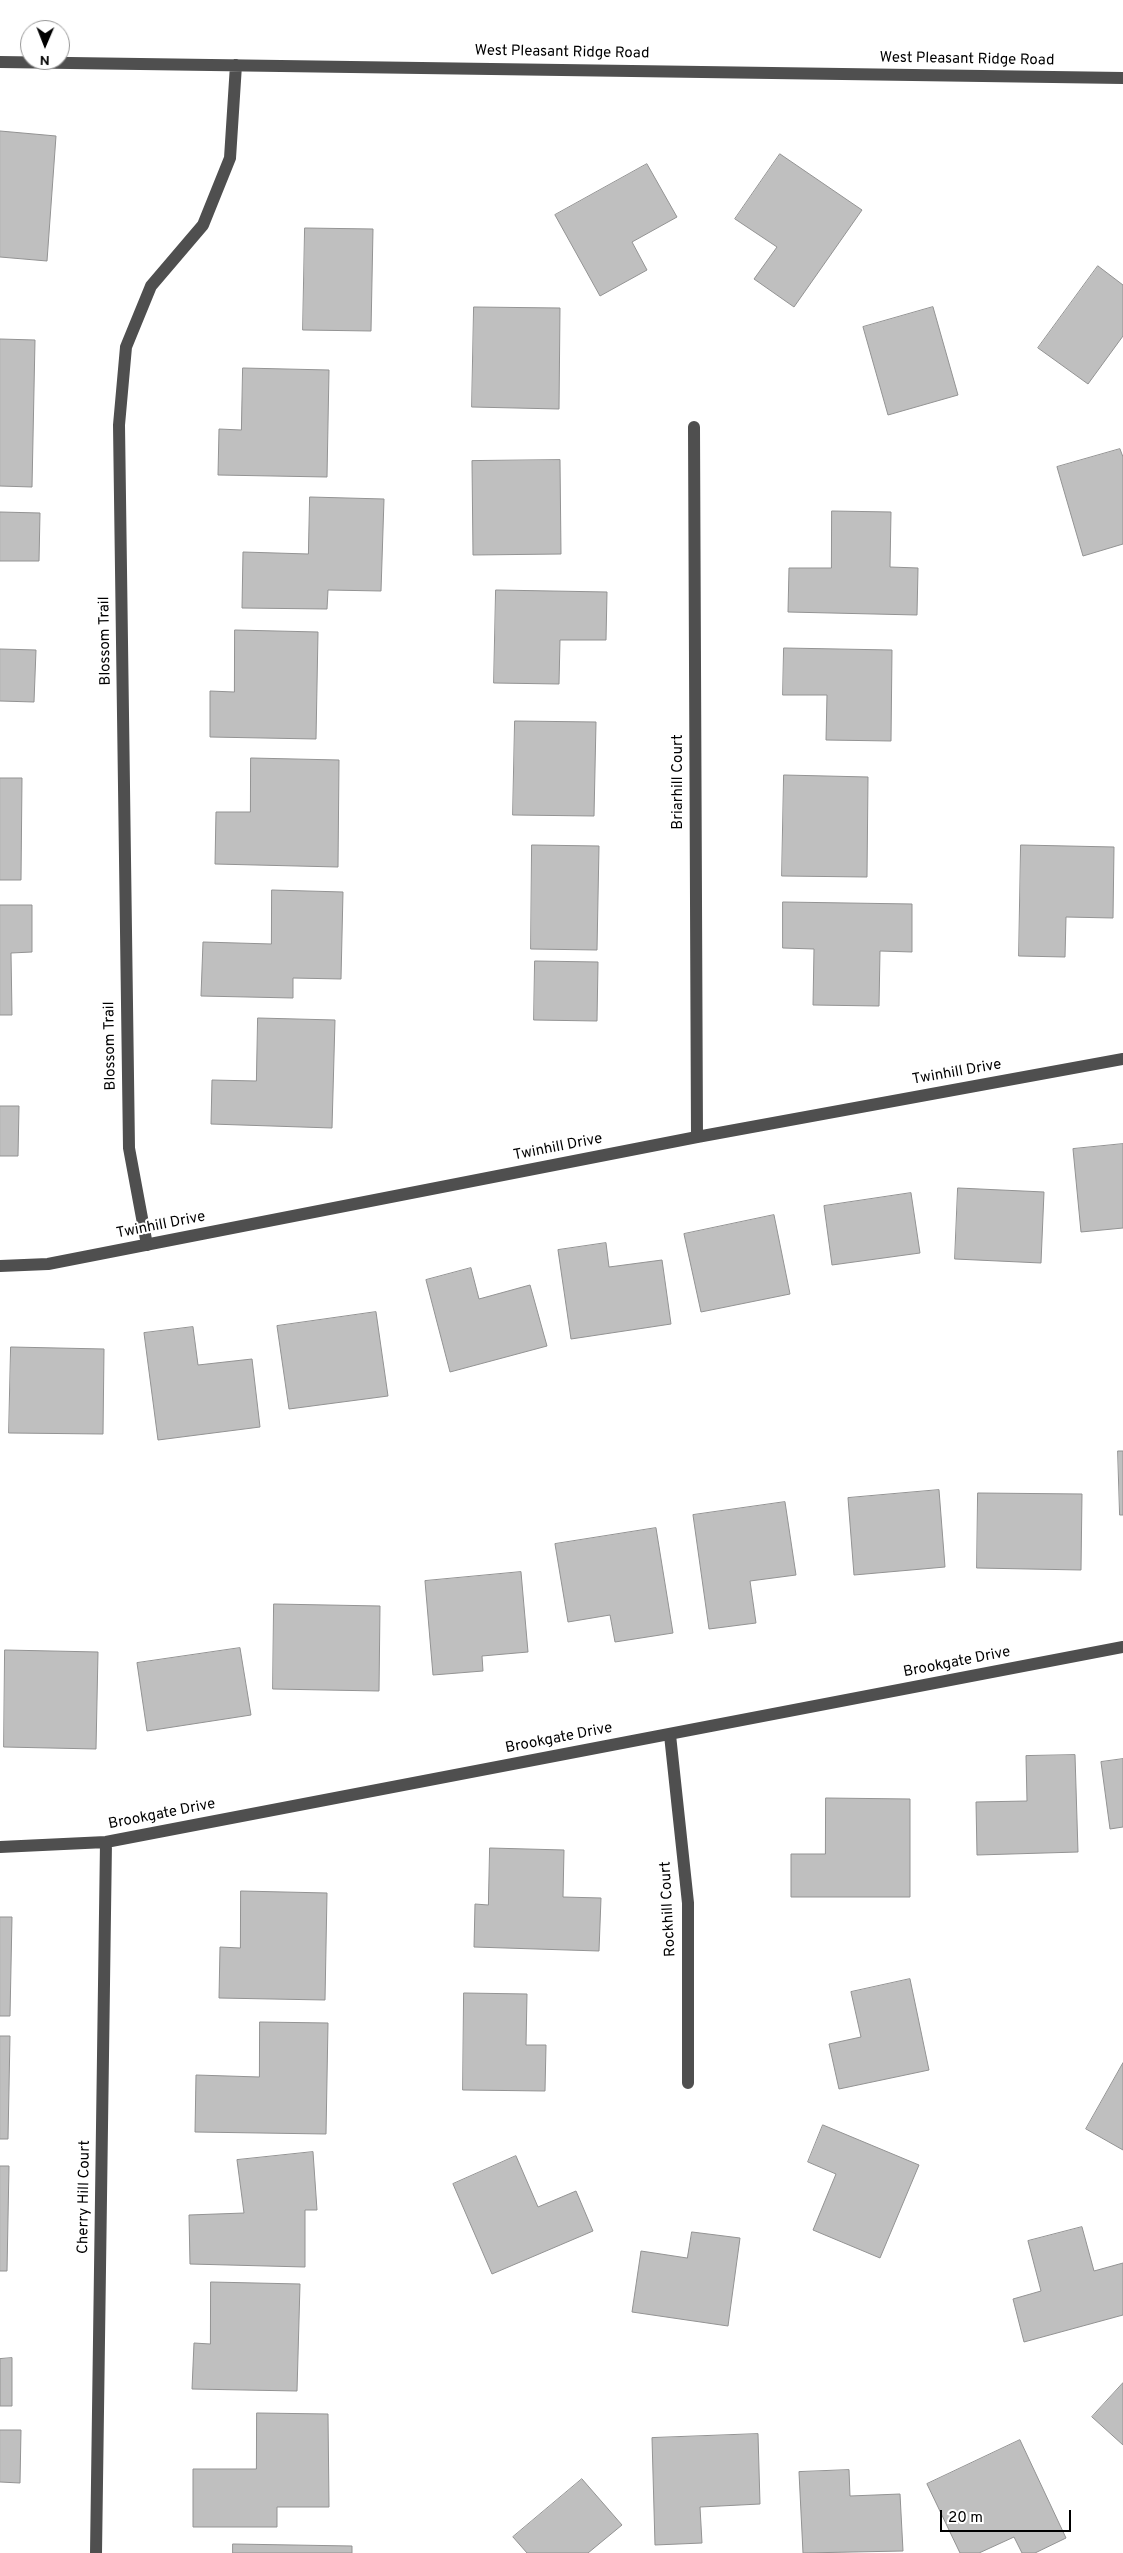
<!DOCTYPE html>
<style>
body{margin:0}
#map{position:relative;width:1123px;height:2553px;overflow:hidden;background:#fff;font-family:Overpass,sans-serif}
canvas{display:block}
.north{position:absolute;left:20px;top:20px;width:50px;height:50px;box-sizing:border-box;background:#fff;border:1px solid #999;border-radius:50%;rotate:181deg;font-size:14px;font-weight:700;line-height:20px;text-align:center;color:#000}
.north::after{content:'';display:block;margin:auto;width:18px;height:22px;background:#000;clip-path:polygon(50% 0,100% 100%,50% 72%,0 100%)}
.scale{position:absolute;left:940px;top:2510px;width:131px;height:22px;box-sizing:border-box;border:2px solid #000;border-top:0;padding-left:6px;font-size:15px;line-height:18px;white-space:nowrap;color:#000;-webkit-text-stroke:4px #fff;paint-order:stroke}
</style>
<div id="map">
<canvas width="1123" height="2553"></canvas>
<div class="north">N</div>
<div class="scale">20 m</div>
</div>
<script>
const ctx = document.querySelector('canvas').getContext('2d');
ctx.lineJoin = 'round';
function fill(path, color) {
  ctx.fillStyle = color;
  ctx.fill(path, 'evenodd');
}
function trace(path, color, width, dash) {
  ctx.strokeStyle = color;
  ctx.lineWidth = width;
  ctx.lineCap = dash ? 'butt' : 'round';
  ctx.setLineDash(dash || []);
  ctx.stroke(path);
}
function label(font, color, halo, rows, align = 'center') {
  ctx.font = font + ' Overpass,sans-serif';
  ctx.lineWidth = 4;
  ctx.setLineDash([]);
  ctx.textBaseline = 'middle';
  ctx.strokeStyle = halo;
  ctx.fillStyle = color;
  for (const [text, x, y, turn = 0] of rows) {
    ctx.save();
    ctx.translate(x, y);
    ctx.rotate((+turn || 0) * Math.PI / 180);
    ctx.textAlign = isNaN(turn) ? turn : align;
    if (halo) ctx.strokeText(text, 0, 0);
    ctx.fillText(text, 0, 0);
    ctx.restore();
  }
}
const building = new Path2D(`
 M 0,131 L 56,136 L 47,261 L 0,257 Z
 M 780,154 L 862,210 L 794,307 L 754,279 L 777,247 L 735,219 Z
 M 647,164 L 677,217 L 632,242 L 647,270 L 600,296 L 555,215 Z
 M 305,228 L 373,229 L 371,331 L 303,330 Z
 M 1098,266 L 1123,285 L 1123,336 L 1088,384 L 1038,348 Z
 M 474,307 L 560,308 L 559,409 L 472,407 Z
 M 933,307 L 958,395 L 888,415 L 863,327 Z
 M 0,339 L 35,340 L 32,487 L 0,486 Z
 M 243,368 L 329,370 L 327,477 L 218,475 L 219,429 L 241,430 Z
 M 1120,449 L 1123,457 L 1123,544 L 1083,556 L 1057,467 Z
 M 560,460 L 561,554 L 473,555 L 472,461 Z
 M 310,497 L 384,499 L 381,591 L 328,590 L 327,609 L 242,608 L 243,552 L 308,554 Z
 M 832,511 L 891,512 L 890,567 L 918,568 L 917,615 L 788,612 L 789,568 L 831,568 Z
 M 0,512 L 40,513 L 39,561 L 0,561 Z
 M 496,590 L 607,592 L 606,640 L 560,640 L 559,684 L 494,683 Z
 M 235,630 L 318,632 L 316,739 L 210,737 L 210,691 L 234,692 Z
 M 784,648 L 892,650 L 891,741 L 826,740 L 827,695 L 783,695 Z
 M 0,649 L 36,650 L 34,702 L 0,701 Z
 M 515,721 L 596,722 L 594,816 L 513,815 Z
 M 251,758 L 339,760 L 338,867 L 215,864 L 216,812 L 250,812 Z
 M 784,775 L 868,777 L 867,877 L 782,876 Z
 M 0,778 L 22,778 L 21,880 L 0,880 Z
 M 532,845 L 599,846 L 597,950 L 531,949 Z
 M 1021,845 L 1114,847 L 1113,918 L 1066,917 L 1065,957 L 1019,956 Z
 M 272,890 L 343,892 L 341,979 L 293,978 L 293,998 L 201,996 L 203,942 L 271,944 Z
 M 783,902 L 912,904 L 912,952 L 880,951 L 879,1006 L 813,1005 L 814,949 L 783,948 Z
 M 0,905 L 32,905 L 32,952 L 11,953 L 12,1015 L 0,1015 Z
 M 535,961 L 598,962 L 597,1021 L 534,1020 Z
 M 258,1018 L 335,1020 L 332,1128 L 211,1124 L 212,1080 L 256,1081 Z
 M 0,1106 L 19,1106 L 18,1156 L 0,1156 Z
 M 1123,1144 L 1123,1228 L 1081,1232 L 1073,1149 Z
 M 958,1188 L 1044,1192 L 1041,1263 L 955,1259 Z
 M 911,1193 L 920,1253 L 832,1265 L 824,1206 Z
 M 774,1215 L 790,1294 L 701,1312 L 684,1234 Z
 M 606,1243 L 609,1267 L 662,1260 L 671,1324 L 571,1339 L 558,1250 Z
 M 471,1268 L 479,1299 L 530,1285 L 547,1346 L 450,1372 L 426,1280 Z
 M 376,1312 L 388,1396 L 289,1409 L 277,1326 Z
 M 193,1327 L 198,1365 L 252,1359 L 260,1427 L 158,1440 L 144,1333 Z
 M 11,1347 L 104,1349 L 103,1434 L 9,1433 Z
 M 1118,1451 L 1123,1451 L 1123,1515 L 1120,1515 Z
 M 939,1490 L 945,1567 L 854,1575 L 848,1498 Z
 M 978,1493 L 1082,1494 L 1081,1570 L 977,1568 Z
 M 785,1502 L 796,1575 L 750,1581 L 756,1623 L 709,1629 L 693,1515 Z
 M 656,1528 L 673,1633 L 615,1642 L 610,1615 L 568,1622 L 555,1544 Z
 M 521,1572 L 528,1652 L 482,1656 L 483,1671 L 433,1675 L 425,1581 Z
 M 274,1604 L 380,1606 L 379,1691 L 273,1689 Z
 M 240,1648 L 251,1715 L 147,1731 L 137,1663 Z
 M 5,1650 L 98,1652 L 96,1749 L 4,1747 Z
 M 1075,1755 L 1078,1852 L 977,1855 L 976,1802 L 1027,1801 L 1026,1756 Z
 M 1123,1759 L 1123,1827 L 1110,1829 L 1101,1762 Z
 M 826,1798 L 910,1799 L 910,1897 L 791,1897 L 791,1854 L 825,1854 Z
 M 490,1848 L 564,1850 L 563,1897 L 601,1898 L 599,1951 L 474,1947 L 475,1904 L 488,1905 Z
 M 241,1891 L 327,1893 L 325,2000 L 219,1998 L 220,1947 L 240,1948 Z
 M 0,1917 L 12,1917 L 10,2016 L 0,2016 Z
 M 910,1979 L 929,2070 L 839,2089 L 829,2044 L 861,2037 L 851,1992 Z
 M 464,1993 L 527,1994 L 526,2045 L 546,2045 L 545,2091 L 463,2090 Z
 M 260,2022 L 328,2023 L 326,2134 L 195,2132 L 196,2075 L 259,2077 Z
 M 0,2036 L 10,2036 L 8,2139 L 0,2139 Z
 M 1123,2063 L 1123,2150 L 1086,2129 Z
 M 823,2125 L 919,2165 L 880,2258 L 813,2230 L 836,2174 L 808,2162 Z
 M 313,2152 L 317,2210 L 305,2210 L 305,2267 L 190,2264 L 189,2215 L 244,2213 L 237,2160 Z
 M 516,2156 L 538,2207 L 576,2191 L 593,2231 L 492,2274 L 453,2184 Z
 M 0,2166 L 9,2166 L 7,2271 L 0,2271 Z
 M 1082,2227 L 1094,2271 L 1123,2263 L 1123,2315 L 1024,2342 L 1013,2299 L 1041,2291 L 1028,2241 Z
 M 692,2232 L 740,2238 L 728,2326 L 632,2312 L 641,2251 L 687,2258 Z
 M 211,2282 L 300,2284 L 297,2391 L 192,2389 L 194,2343 L 210,2344 Z
 M 12,2358 L 12,2406 L 0,2406 L 0,2359 Z
 M 1123,2383 L 1123,2445 L 1092,2417 Z
 M 257,2413 L 328,2414 L 329,2507 L 277,2507 L 277,2527 L 193,2527 L 193,2469 L 256,2469 Z
 M 0,2430 L 21,2430 L 20,2483 L 0,2482 Z
 M 758,2434 L 760,2504 L 700,2507 L 702,2543 L 655,2545 L 652,2438 Z
 M 1020,2440 L 1066,2538 L 1035,2553 L 1022,2553 L 1014,2537 L 979,2553 L 960,2553 L 927,2484 Z
 M 849,2470 L 850,2496 L 900,2494 L 903,2551 L 803,2553 L 799,2472 Z
 M 582,2479 L 622,2525 L 588,2553 L 527,2553 L 513,2537 Z
 M 233,2544 L 352,2546 L 352,2553 L 233,2553 Z`);
fill(building, '#bfbfbf');
trace(building, '#939393', 1);
trace(new Path2D(`
 M 0,62 L 1123,78
 M 694,427 L 697,1137
 M 147,1245 L 129,1148 L 119,425 L 126,347 L 151,286 L 203,225 L 230,158 L 236,65
 M 0,1266 L 48,1264 L 697,1137 L 1123,1059
 M 670,1735 L 688,1903 L 688,2083
 M 0,1847 L 106,1842 L 1123,1647
 M 96,2553 L 106,1842`), '#4f4f4f', 12);
label('15px', '#000', '#fff', [
 ["West Pleasant Ridge Road",562,53,1],
 ["West Pleasant Ridge Road",967,60,1],
 ["Blossom Trail",106,641,-91],
 ["Briarhill Court",679,782,-90],
 ["Blossom Trail",111,1046,-91],
 ["Twinhill Drive",957,1073,-10],
 ["Twinhill Drive",558,1148,-11],
 ["Twinhill Drive",161,1226,-11],
 ["Brookgate Drive",957,1663,-11],
 ["Brookgate Drive",559,1739,-11],
 ["Brookgate Drive",162,1815,-11],
 ["Rockhill Court",669,1909,-93],
 ["Cherry Hill Court",85,2197,-89]
]);
</script>
